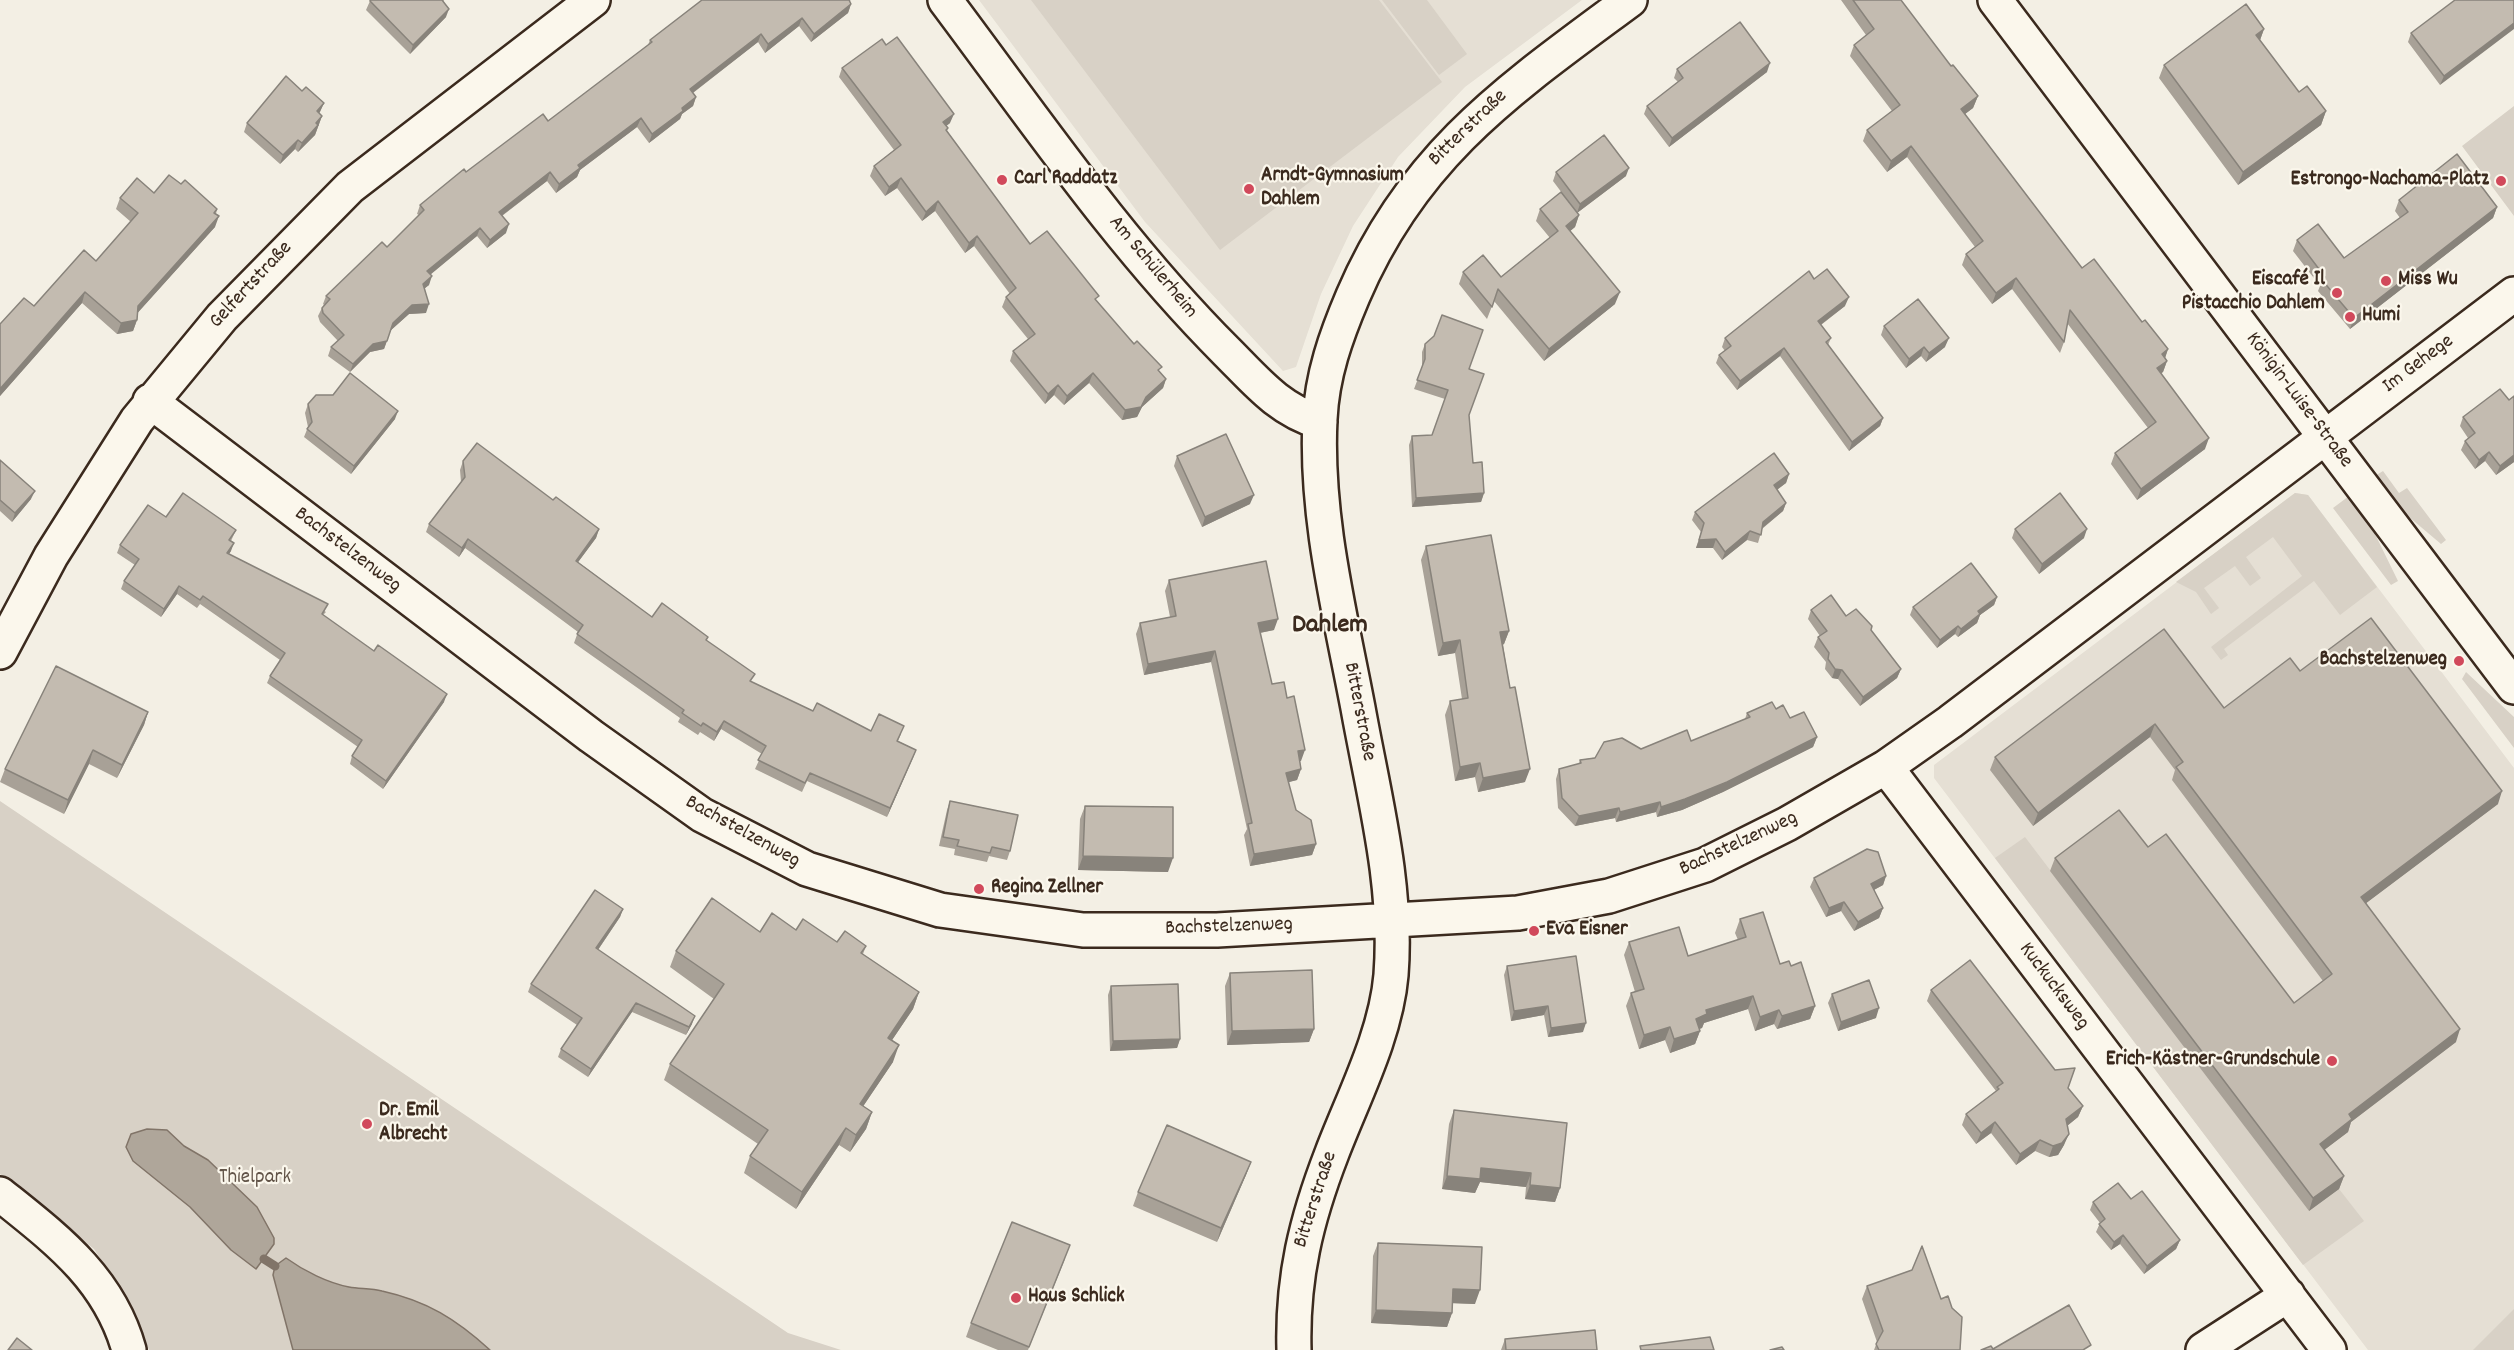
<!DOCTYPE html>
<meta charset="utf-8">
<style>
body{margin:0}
canvas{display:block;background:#f3efe4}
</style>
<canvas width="2514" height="1350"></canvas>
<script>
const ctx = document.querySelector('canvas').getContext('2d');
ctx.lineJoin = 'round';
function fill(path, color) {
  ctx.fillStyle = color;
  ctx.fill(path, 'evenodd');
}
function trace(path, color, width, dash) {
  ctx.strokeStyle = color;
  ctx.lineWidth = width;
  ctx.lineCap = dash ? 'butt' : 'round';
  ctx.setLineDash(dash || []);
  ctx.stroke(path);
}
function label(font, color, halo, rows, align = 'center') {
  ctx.font = font + ' Dekko,sans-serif';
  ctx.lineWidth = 4.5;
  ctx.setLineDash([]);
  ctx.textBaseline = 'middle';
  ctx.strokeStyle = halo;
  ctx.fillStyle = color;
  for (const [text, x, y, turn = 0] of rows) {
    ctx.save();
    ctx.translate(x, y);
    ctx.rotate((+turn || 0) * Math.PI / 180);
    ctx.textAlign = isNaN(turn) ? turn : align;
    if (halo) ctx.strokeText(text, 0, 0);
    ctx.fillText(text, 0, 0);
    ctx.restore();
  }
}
fill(new Path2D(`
 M 979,0 L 1582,0 L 1465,87 L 1398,157 L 1353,226 L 1321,294 L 1296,367 L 1283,371 L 1145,222 Z
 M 2295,493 L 2308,495 L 2514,768 L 2514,1350 L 2368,1350 L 1934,778 L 1934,765 Z`), '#e5dfd4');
fill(new Path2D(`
 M 1031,0 L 1379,0 L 1442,82 L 1220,250 Z
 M 1382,0 L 1427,0 L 1467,54 L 1439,75 Z
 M 2514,106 L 2514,216 L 2462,146 Z
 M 2383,471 L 2399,493 L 2407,488 L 2446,540 L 2441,544 L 2402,511 L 2375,476 Z
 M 2295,493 L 2308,495 L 2377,587 L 2340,615 L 2314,581 L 2224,649 L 2228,655 L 2221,660 L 2211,647 L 2302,576 L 2273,537 L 2246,557 L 2261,578 L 2250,586 L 2235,566 L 2204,588 L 2219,608 L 2211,614 L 2196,592 L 2176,582 Z
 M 2349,496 L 2374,532 L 2398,581 L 2391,585 L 2333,508 Z
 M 2466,672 L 2514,717 L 2514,748 L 2462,679 Z
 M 0,801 L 788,1333 L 841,1350 L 149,1350 L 134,1311 L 94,1249 L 0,1174 Z
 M 2025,837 L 2309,1211 L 2339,1189 L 2364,1221 L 2303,1265 L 1995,858 Z
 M 2514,1309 L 2514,1350 L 2473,1350 Z`), '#d8d1c6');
const water = new Path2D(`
 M 147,1129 L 167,1130 L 184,1146 L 208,1160 L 257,1207 L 274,1238 L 274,1244 L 256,1269 L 231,1250 L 190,1207 L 133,1161 L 126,1147 L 131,1134 Z
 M 286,1258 C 304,1271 328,1283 349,1287 C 360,1289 371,1288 382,1291 C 427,1301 456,1319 490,1350 L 293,1350 L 273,1275 L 275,1266 Z`);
fill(water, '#afa69a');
trace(water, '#817468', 1.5);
trace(new Path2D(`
 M 264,1259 L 275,1266`), '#817468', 9);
const minor = new Path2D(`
 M 945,0 C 1035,120 1120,245 1227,352 C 1256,381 1279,410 1320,422
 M 150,401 L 591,736 L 702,815 L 807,869 L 940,910 L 1083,930 L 1217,930 L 1518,913 L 1609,896 L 1705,865 L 1787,824 L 1886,767 L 1950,722 L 2514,294
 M 0,652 L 51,556 L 137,420 L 222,317 L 350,187 L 593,0
 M 1886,767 L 2329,1350
 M 0,1194 C 56,1239 109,1278 129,1350
 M 1294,1350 C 1292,1278 1306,1220 1332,1153 C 1353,1098 1386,1035 1391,975 C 1398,885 1374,797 1358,708 C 1340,613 1315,516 1320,419 C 1322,375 1336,336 1353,296 C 1414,153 1510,89 1630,0
 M 2203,1350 L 2288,1295`);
const secondary = new Path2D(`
 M 1995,0 L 2514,687`);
trace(minor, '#3b2a1e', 38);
trace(secondary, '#3b2a1e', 38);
trace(minor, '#fbf7ec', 33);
trace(secondary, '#fbf7ec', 33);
fill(new Path2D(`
 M 369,0 L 444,0 L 443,2 L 446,17 L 410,54 L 366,10 L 370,1 Z
 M 701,0 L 851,0 L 849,1 L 851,4 L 848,13 L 811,42 L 799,26 L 765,53 L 758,42 L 693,93 L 696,97 L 693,106 L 682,114 L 680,119 L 649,143 L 637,127 L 580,170 L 577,177 L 556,193 L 547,181 L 502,216 L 506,233 L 487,248 L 477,236 L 430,274 L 429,285 L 425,288 L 426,313 L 409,314 L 390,331 L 384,349 L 370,352 L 350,372 L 328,356 L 331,347 L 338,341 L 320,322 L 318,316 L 322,308 L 324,305 L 323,304 L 326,296 L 387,247 L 419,215 L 417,214 L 420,205 L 466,172 L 548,121 L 648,45 L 650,40 L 701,1 Z
 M 1841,0 L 1901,0 L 1951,66 L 1978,96 L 1973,108 L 1965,114 L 2082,268 L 2142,322 L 2168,349 L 2165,358 L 2167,361 L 2163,372 L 2161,373 L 2205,449 L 2137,500 L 2111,464 L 2115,453 L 2148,428 L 2067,323 L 2064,342 L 2060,353 L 2012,289 L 1992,304 L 1962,265 L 1966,254 L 1975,247 L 1907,157 L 1887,172 L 1863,141 L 1867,130 L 1892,111 L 1850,56 L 1854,45 L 1866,35 Z
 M 2514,0 L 2440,85 L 2408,42 L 2411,33 Z
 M 2264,29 L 2260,40 L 2299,92 L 2326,111 L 2321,125 L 2238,185 L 2159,78 L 2164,65 Z
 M 886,45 L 950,123 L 946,126 L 948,128 L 947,131 L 1030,244 L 1097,302 L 1166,379 L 1163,388 L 1142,407 L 1137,417 L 1122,420 L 1089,383 L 1064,405 L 1054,395 L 1045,404 L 1010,361 L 1013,351 L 1028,339 L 1002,307 L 1006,297 L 1010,294 L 974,246 L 965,253 L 935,211 L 922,221 L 897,188 L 885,196 L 870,176 L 874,166 L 894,150 L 839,77 L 842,68 Z
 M 1677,69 L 1767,72 L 1669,147 L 1644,114 L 1647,106 L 1678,82 L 1674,78 Z
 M 302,91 L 324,103 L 319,113 L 322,116 L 315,135 L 298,152 L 295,149 L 280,164 L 244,132 L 247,123 Z
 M 1556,172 L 1626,176 L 1577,213 L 1579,215 L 1575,227 L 1570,231 L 1615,304 L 1544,361 L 1494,301 L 1487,319 L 1459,284 L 1463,272 L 1501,277 L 1550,238 L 1536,221 L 1540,209 L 1574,209 L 1553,181 Z
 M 181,184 L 217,209 L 216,214 L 215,227 L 137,313 L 137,320 L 133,331 L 117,334 L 82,303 L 0,396 L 0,324 L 34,306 L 96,261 L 131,222 L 116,209 L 120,198 L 154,193 Z
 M 2399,200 L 2497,207 L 2493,218 L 2350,329 L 2318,291 L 2320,286 L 2293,251 L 2297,240 L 2344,258 L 2400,218 L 2395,211 Z
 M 1814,279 L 1845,306 L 1821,325 L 1831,338 L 1828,345 L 1883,418 L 1880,426 L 1849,451 L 1780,356 L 1737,390 L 1716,363 L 1719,355 L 1725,351 L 1722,347 L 1725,338 Z
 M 1884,326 L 1945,347 L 1926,362 L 1921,356 L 1906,368 L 1881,335 Z
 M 1425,344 L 1469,369 L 1469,415 L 1473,463 L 1484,493 L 1481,502 L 1412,507 L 1409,445 L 1412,436 L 1432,435 L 1445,399 L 1414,389 L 1422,368 L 1422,352 Z
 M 333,395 L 395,419 L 351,474 L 304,437 L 308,427 L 305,413 L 308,404 Z
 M 2514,396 L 2514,462 L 2496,475 L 2485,461 L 2475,469 L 2461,450 L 2465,441 L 2468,438 L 2460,426 L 2463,417 L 2509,400 Z
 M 1177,456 L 1250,504 L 1202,527 L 1174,466 Z
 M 0,460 L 31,499 L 12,522 L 0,511 Z
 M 463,461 L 553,500 L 599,529 L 596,538 L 578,562 L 652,617 L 706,641 L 752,682 L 813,711 L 871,731 L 901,734 L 898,741 L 916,750 L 887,817 L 807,781 L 802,792 L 755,769 L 762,754 L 721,729 L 714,741 L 700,732 L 698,735 L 678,722 L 680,718 L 574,643 L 578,632 L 465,548 L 459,557 L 426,532 L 429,524 L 461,482 L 460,470 Z
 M 1789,474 L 1786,483 L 1777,490 L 1786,503 L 1783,511 L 1762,529 L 1758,543 L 1747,540 L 1722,560 L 1713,548 L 1696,548 L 1701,532 L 1692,520 L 1695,512 Z
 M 166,517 L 236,530 L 231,541 L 231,551 L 229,554 L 326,612 L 323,615 L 444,702 L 383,789 L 350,764 L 352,756 L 358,747 L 267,683 L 270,676 L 280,660 L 200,604 L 197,608 L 177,594 L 161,617 L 121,589 L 124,581 L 135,565 L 117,553 L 120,545 Z
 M 2015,529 L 2084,538 L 2039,574 L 2012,538 Z
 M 1426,546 L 1509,631 L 1504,644 L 1503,645 L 1525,782 L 1478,792 L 1475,777 L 1455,781 L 1445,715 L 1450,701 L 1462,699 L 1455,653 L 1438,656 L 1421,560 Z
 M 1169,580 L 1274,630 L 1260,633 L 1272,684 L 1301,761 L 1300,761 L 1301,769 L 1297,780 L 1288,782 L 1296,810 L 1316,844 L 1312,855 L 1250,866 L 1244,835 L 1247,829 L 1211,662 L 1144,675 L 1136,634 L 1140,623 L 1170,617 L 1165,591 Z
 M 1997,597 L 1994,605 L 1980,615 L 1977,623 L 1958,637 L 1955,634 L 1937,648 L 1910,615 L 1913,607 Z
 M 1811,610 L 1846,616 L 1871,630 L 1901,669 L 1897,678 L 1860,706 L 1838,679 L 1832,678 L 1825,669 L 1826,662 L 1814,647 L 1818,637 L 1820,636 L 1808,619 Z
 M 2300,671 L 2498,804 L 2366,903 L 2456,1042 L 2351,1122 L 2348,1132 L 2324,1150 L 2344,1176 L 2339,1189 L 2309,1211 L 2050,871 L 2055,858 L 2148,847 L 2294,1003 L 2323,981 L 2172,780 L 2175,770 L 2150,737 L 2033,826 L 1990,770 L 1995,757 L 2224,708 Z
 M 1776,709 L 1817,737 L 1813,747 L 1723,792 L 1682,810 L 1657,817 L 1656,812 L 1616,822 L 1615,818 L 1575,826 L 1558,808 L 1556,779 L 1559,769 L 1579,764 L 1580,760 L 1691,741 L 1745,719 L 1747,713 Z
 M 148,712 L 144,725 L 117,778 L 89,764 L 64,814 L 0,782 L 5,769 Z
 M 950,801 L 1010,851 L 1007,860 L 989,856 L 987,862 L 954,855 L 955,849 L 939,846 L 947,810 Z
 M 1085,806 L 1168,872 L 1078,870 L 1080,819 Z
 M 1886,876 L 1883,885 L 1874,890 L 1883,908 L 1879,918 L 1854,931 L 1841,911 L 1826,917 L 1810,887 L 1814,878 Z
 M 623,909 L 620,917 L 598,950 L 692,1024 L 686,1035 L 632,1012 L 588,1077 L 558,1057 L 561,1049 L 577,1025 L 528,992 L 531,984 Z
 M 1740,919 L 1780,964 L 1791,966 L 1815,1006 L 1810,1019 L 1777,1029 L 1774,1024 L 1755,1031 L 1748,1009 L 1704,1023 L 1702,1028 L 1699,1029 L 1700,1031 L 1695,1044 L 1670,1053 L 1665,1040 L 1639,1049 L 1626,1006 L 1631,993 L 1635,992 L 1624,955 L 1629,942 L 1688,956 L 1738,940 L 1735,933 Z
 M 796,930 L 837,942 L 866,946 L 863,954 L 919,992 L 913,1009 L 892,1040 L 893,1062 L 863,1106 L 872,1112 L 866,1129 L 850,1152 L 839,1145 L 796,1209 L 744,1173 L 750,1156 L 758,1144 L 664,1080 L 670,1064 L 714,999 L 670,967 L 676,951 L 760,932 Z
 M 1507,966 L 1583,1032 L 1548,1037 L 1544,1015 L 1511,1021 L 1504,975 Z
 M 1230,973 L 1314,1029 L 1309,1042 L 1227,1045 L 1225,986 Z
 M 1111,986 L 1180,1039 L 1177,1048 L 1110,1051 L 1108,995 Z
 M 1931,990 L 2068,1088 L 2083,1106 L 2078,1117 L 2067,1126 L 2064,1145 L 2058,1155 L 2049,1157 L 2035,1151 L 2016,1165 L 1991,1133 L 1976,1144 L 1962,1125 L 1966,1114 L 1996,1091 L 1927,1001 Z
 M 1832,994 L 1876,1018 L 1838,1031 L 1828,1003 Z
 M 1454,1110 L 1560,1188 L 1555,1202 L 1525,1199 L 1526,1187 L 1480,1182 L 1475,1193 L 1442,1189 L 1449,1124 Z
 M 1251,1162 L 1246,1175 L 1217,1242 L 1133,1206 L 1138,1192 Z
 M 2131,1199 L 2180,1240 L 2176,1249 L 2144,1274 L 2120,1244 L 2111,1250 L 2096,1232 L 2100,1223 L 2090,1210 L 2093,1202 Z
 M 1378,1243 L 1475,1304 L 1452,1303 L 1452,1313 L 1447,1327 L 1371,1323 L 1373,1256 Z
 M 1065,1259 L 1028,1350 L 998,1350 L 966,1337 L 971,1323 Z
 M 1867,1286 L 1941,1299 L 1960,1350 L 1874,1350 L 1877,1342 L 1862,1299 Z
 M 1505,1339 L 1597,1350 L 1501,1350 Z`), '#a8a197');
fill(new Path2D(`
 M 851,4 L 848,13 L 811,42 L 814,34 Z
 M 449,9 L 446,17 L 410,54 L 413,45 Z
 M 802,18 L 799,26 L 765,53 L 768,44 Z
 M 2514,23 L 2514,29 L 2440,85 L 2444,76 Z
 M 2264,29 L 2259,43 L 2256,35 Z
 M 761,34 L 758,42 L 686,98 L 690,89 Z
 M 1770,63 L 1767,72 L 1669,147 L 1672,138 Z
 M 1978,96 L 1973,108 L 1957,120 L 1961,109 Z
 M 696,97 L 693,106 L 682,114 L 680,119 L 649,143 L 652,134 L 682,108 Z
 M 324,103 L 320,112 L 313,120 L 317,111 Z
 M 2326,111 L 2321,125 L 2238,185 L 2243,172 Z
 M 954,114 L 950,123 L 940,131 L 943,122 Z
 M 322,116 L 315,135 L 298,152 L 302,143 Z
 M 641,118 L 637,127 L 580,170 L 577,177 L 556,193 L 559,184 L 578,165 Z
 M 298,140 L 295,149 L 280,164 L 283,155 Z
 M 1911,146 L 1907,157 L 1887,172 L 1891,161 Z
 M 1629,168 L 1626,176 L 1577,213 L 1580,204 Z
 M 550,172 L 547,181 L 496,220 L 499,212 Z
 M 901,178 L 897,188 L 885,196 L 889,187 Z
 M 938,201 L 935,211 L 922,221 L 926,212 Z
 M 2497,207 L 2493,218 L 2350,329 L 2354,318 Z
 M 1579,215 L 1575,227 L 1562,238 L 1566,226 Z
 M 219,216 L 215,227 L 134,317 L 138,306 Z
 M 509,224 L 506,233 L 487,248 L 490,240 Z
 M 480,228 L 477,236 L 424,280 L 427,271 Z
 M 977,236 L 974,246 L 965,253 L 969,243 Z
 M 432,276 L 429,285 L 420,292 L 423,284 Z
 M 2016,278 L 2012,289 L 1992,304 L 1996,293 Z
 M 85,292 L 82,303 L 0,396 L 0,389 Z
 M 1620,292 L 1615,304 L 1544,361 L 1549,349 Z
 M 1849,297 L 1845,306 L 1815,329 L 1818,321 Z
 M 429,304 L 426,313 L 409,314 L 390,331 L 393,323 L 412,305 Z
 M 137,320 L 133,331 L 117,334 L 121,323 Z
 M 1949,338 L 1945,347 L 1926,362 L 1929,353 Z
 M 387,341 L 384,349 L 370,352 L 350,372 L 353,364 L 373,344 Z
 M 1924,347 L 1921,356 L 1906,368 L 1909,359 Z
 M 1784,348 L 1780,356 L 1737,390 L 1740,381 Z
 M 2168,349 L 2164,361 L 2162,354 Z
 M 2167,361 L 2163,372 L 2153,379 L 2157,368 Z
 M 1093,373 L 1089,383 L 1064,405 L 1067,396 Z
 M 1166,379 L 1163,388 L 1142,407 L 1137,417 L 1122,420 L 1125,410 L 1146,397 Z
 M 1058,385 L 1054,395 L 1045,404 L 1048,394 Z
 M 398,411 L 395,419 L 351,474 L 354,466 Z
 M 1883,418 L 1880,426 L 1849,451 L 1852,442 Z
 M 2209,438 L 2205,449 L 2137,500 L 2141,489 Z
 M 2489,452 L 2485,461 L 2475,469 L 2479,460 Z
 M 2514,455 L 2514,462 L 2496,475 L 2500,466 Z
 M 1789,474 L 1786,483 L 1771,494 L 1774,485 Z
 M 35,491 L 31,499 L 12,522 L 15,513 Z
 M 1484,493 L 1481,502 L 1412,507 L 1416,498 Z
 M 1254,495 L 1250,504 L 1202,527 L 1205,517 Z
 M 1786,503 L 1783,511 L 1760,530 L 1763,522 Z
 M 599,529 L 596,538 L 573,569 L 576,561 Z
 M 2087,529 L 2084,538 L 2039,574 L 2042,564 Z
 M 1750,531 L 1747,540 L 1722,560 L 1725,552 Z
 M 468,539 L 465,548 L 459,557 L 462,548 Z
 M 1716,539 L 1713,548 L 1696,548 L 1699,540 Z
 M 234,543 L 231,551 L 224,561 L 227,553 Z
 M 179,586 L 177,594 L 161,617 L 164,609 Z
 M 1997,597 L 1994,605 L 1980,615 L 1977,623 L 1958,637 L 1961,629 L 1978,611 Z
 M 1278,619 L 1274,630 L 1254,634 L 1258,623 Z
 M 1958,626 L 1955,634 L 1937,648 L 1940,640 Z
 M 1509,631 L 1504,644 L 1495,646 L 1500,632 Z
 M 1460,640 L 1455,653 L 1438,656 L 1443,643 Z
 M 1215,651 L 1211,662 L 1144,675 L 1148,664 Z
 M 1835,669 L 1842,670 L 1838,679 L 1832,678 Z
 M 1901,669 L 1897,678 L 1860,706 L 1863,697 Z
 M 447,694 L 444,702 L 383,789 L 386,781 Z
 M 148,712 L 144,725 L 117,778 L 122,765 Z
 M 724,721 L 721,729 L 714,741 L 717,732 Z
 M 2155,724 L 2150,737 L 2033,826 L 2038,813 Z
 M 1817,737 L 1813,747 L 1723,792 L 1682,810 L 1657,817 L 1661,807 Z
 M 93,750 L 89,764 L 64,814 L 68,800 Z
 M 916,750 L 913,758 L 887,817 L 890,808 Z
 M 1305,750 L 1301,761 L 1294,762 L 1298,751 Z
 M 1480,763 L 1475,777 L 1455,781 L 1460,767 Z
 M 1301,769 L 1297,780 L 1282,784 L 1286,773 Z
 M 1530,769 L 1525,782 L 1478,792 L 1483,778 Z
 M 2502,791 L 2498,804 L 2357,910 L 2361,897 Z
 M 1660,802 L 1656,812 L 1616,822 L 1620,812 Z
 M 1619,808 L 1615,818 L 1575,826 L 1579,816 Z
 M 1316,844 L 1312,855 L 1250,866 L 1254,854 Z
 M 1083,856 L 1173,858 L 1168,872 L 1078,870 Z
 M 1886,876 L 1883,885 L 1868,893 L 1871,884 Z
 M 1844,902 L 1841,911 L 1826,917 L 1829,908 Z
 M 1883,908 L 1879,918 L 1854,931 L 1858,922 Z
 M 623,909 L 620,917 L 593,957 L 596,948 Z
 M 919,992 L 913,1009 L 882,1055 L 888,1038 Z
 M 1753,996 L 1748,1009 L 1704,1023 L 1702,1028 L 1691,1032 L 1696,1019 L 1706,1010 Z
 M 636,1003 L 632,1012 L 588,1077 L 591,1069 Z
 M 1548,1006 L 1544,1015 L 1511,1021 L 1514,1011 Z
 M 1815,1006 L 1810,1019 L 1777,1029 L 1782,1016 Z
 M 1879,1008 L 1876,1018 L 1838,1031 L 1841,1022 Z
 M 1779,1010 L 1774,1024 L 1755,1031 L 1760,1017 Z
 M 695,1016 L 692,1024 L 686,1035 L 689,1027 Z
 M 1586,1023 L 1583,1032 L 1548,1037 L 1551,1028 Z
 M 1670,1027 L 1665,1040 L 1639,1049 L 1644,1035 Z
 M 1314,1029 L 1309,1042 L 1227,1045 L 1232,1031 Z
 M 2460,1029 L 2456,1042 L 2351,1122 L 2348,1132 L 2315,1157 L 2320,1144 L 2349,1114 Z
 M 1700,1031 L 1695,1044 L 1670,1053 L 1674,1039 Z
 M 1180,1039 L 1177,1048 L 1110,1051 L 1113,1041 Z
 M 899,1045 L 893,1062 L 854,1120 L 860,1104 Z
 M 2083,1106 L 2078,1117 L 2062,1130 L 2066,1119 Z
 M 872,1112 L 866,1129 L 850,1152 L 856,1135 Z
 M 1995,1122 L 1991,1133 L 1976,1144 L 1981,1133 Z
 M 846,1128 L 839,1145 L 796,1209 L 802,1192 Z
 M 2069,1134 L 2064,1145 L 2058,1155 L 2049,1157 L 2053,1146 Z
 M 2040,1140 L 2035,1151 L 2016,1165 L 2020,1154 Z
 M 1251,1162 L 1246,1175 L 1217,1242 L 1221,1228 Z
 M 1481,1168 L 1531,1173 L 1526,1187 L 1480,1182 L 1475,1193 L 1442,1189 L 1447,1176 Z
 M 2344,1176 L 2339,1189 L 2309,1211 L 2313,1198 Z
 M 1530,1185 L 1560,1188 L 1555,1202 L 1525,1199 Z
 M 2123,1235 L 2120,1244 L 2111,1250 L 2114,1242 Z
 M 2180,1240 L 2176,1249 L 2144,1274 L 2147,1266 Z
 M 1453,1289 L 1480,1290 L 1475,1304 L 1448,1303 Z
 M 1376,1310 L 1452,1313 L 1447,1327 L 1371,1323 Z`), '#88837b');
const building = new Path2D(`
 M 371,0 L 442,0 L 449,9 L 413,45 L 370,1 Z
 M 702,0 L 849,0 L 851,4 L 814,34 L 802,18 L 768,44 L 761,34 L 690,89 L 696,97 L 682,108 L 683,111 L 652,134 L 641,118 L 578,165 L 580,168 L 559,184 L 550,172 L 499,212 L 509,224 L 490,240 L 480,228 L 427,271 L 432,276 L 423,284 L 429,304 L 412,305 L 393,323 L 387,341 L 373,344 L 353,364 L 331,347 L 344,335 L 323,313 L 322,308 L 330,299 L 326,296 L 382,242 L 387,247 L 424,210 L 420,205 L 464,169 L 466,172 L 543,114 L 548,121 L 652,42 L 650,40 Z
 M 1853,0 L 1901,0 L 1951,66 L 1953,65 L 1978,96 L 1961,109 L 2082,268 L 2094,259 L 2142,322 L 2145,320 L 2168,349 L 2162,354 L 2167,361 L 2157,368 L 2209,438 L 2141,489 L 2115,453 L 2156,422 L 2070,310 L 2064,342 L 2016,278 L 1996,293 L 1966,254 L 1983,241 L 1911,146 L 1891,161 L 1867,130 L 1900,105 L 1854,45 L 1874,29 Z
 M 2455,0 L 2514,0 L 2514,23 L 2444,76 L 2411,33 Z
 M 2246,4 L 2264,29 L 2256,35 L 2299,92 L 2307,86 L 2326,111 L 2243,172 L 2164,65 Z
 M 1740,22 L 1770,63 L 1672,138 L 1647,106 L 1683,78 L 1677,69 Z
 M 897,37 L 954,114 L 943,122 L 948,128 L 946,130 L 1030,244 L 1047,231 L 1099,296 L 1095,299 L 1134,344 L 1137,341 L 1162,367 L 1158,370 L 1166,379 L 1146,397 L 1141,407 L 1125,410 L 1093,373 L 1067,396 L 1058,385 L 1048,394 L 1013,351 L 1035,334 L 1006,297 L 1016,288 L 977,236 L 969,243 L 938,201 L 926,212 L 901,178 L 889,187 L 874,166 L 901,145 L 842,68 L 882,39 L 886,45 Z
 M 286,76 L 302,91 L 306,87 L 324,103 L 317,111 L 322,116 L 316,123 L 318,125 L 302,143 L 298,140 L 283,155 L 247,123 Z
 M 1604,135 L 1629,168 L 1580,204 L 1556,172 Z
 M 2457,154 L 2497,207 L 2354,318 L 2322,280 L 2325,277 L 2297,240 L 2318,224 L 2344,258 L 2408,212 L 2399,200 Z
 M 169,175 L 181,184 L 185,180 L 217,209 L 214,213 L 219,216 L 138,306 L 137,320 L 121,323 L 85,292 L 0,389 L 0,324 L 24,298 L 34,306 L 84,250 L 96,261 L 138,213 L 120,198 L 137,178 L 154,193 Z
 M 1561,192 L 1579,215 L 1566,226 L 1620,292 L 1549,349 L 1498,289 L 1492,307 L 1463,272 L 1483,255 L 1501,277 L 1558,231 L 1540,209 Z
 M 1827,269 L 1849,297 L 1818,321 L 1831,338 L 1826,342 L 1883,418 L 1852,442 L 1784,348 L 1740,381 L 1719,355 L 1731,346 L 1725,338 L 1809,271 L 1814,279 Z
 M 1918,299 L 1949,338 L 1929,353 L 1924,347 L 1909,359 L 1884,326 Z
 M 1442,315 L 1483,330 L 1469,369 L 1484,374 L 1469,415 L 1473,463 L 1482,462 L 1484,493 L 1416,498 L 1412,436 L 1432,435 L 1448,390 L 1417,380 L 1425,359 L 1425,344 L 1434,336 Z
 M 350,373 L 398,411 L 354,466 L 307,429 L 312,422 L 308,404 L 316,395 L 333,395 Z
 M 2500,389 L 2509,400 L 2514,396 L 2514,455 L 2500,466 L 2489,452 L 2479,460 L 2465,441 L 2475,433 L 2463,417 Z
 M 1226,434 L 1254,495 L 1205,517 L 1177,456 Z
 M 477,443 L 553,500 L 556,497 L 599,529 L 576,561 L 652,617 L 662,603 L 708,637 L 706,640 L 755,674 L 750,681 L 813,711 L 817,703 L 871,731 L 879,714 L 904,726 L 897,741 L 916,750 L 890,808 L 810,773 L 805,783 L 758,760 L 766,746 L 724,721 L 717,732 L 703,723 L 701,726 L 682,713 L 684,710 L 577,634 L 583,625 L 468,539 L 462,548 L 429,524 L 465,477 L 463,461 Z
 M 1774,453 L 1789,474 L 1774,485 L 1786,503 L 1763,522 L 1761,535 L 1750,531 L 1725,552 L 1716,539 L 1699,540 L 1704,523 L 1695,512 Z
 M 0,460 L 35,491 L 15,513 L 0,500 Z
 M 183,493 L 236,530 L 229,540 L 234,543 L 227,553 L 328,604 L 322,614 L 374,651 L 378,645 L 447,694 L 386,781 L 352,756 L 362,740 L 270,676 L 285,653 L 203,596 L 200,600 L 179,586 L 164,609 L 124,581 L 139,559 L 120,545 L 148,505 L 166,517 Z
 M 2060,493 L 2087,529 L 2042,564 L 2015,529 Z
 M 1491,535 L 1509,631 L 1500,632 L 1510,688 L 1515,687 L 1530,769 L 1483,778 L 1480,763 L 1460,767 L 1450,701 L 1468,698 L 1460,640 L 1443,643 L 1426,546 Z
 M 1266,561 L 1278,619 L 1258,623 L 1272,684 L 1284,682 L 1287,698 L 1294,696 L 1305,750 L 1298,751 L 1301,769 L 1286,773 L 1296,810 L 1311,820 L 1316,844 L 1254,854 L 1248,824 L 1252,823 L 1215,651 L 1148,664 L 1140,623 L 1176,616 L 1169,580 Z
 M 1971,563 L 1997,597 L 1978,611 L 1980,614 L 1961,629 L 1958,626 L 1940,640 L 1913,607 Z
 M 1831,595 L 1846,616 L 1856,609 L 1872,626 L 1871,630 L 1901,669 L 1863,697 L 1842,670 L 1835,669 L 1828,659 L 1829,653 L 1818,637 L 1827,631 L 1811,610 Z
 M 2371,618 L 2502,791 L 2361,897 L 2460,1029 L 2349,1114 L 2352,1119 L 2320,1144 L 2344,1176 L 2313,1198 L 2055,858 L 2119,810 L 2148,847 L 2166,834 L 2294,1003 L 2332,974 L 2176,767 L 2183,762 L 2155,724 L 2038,813 L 1995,757 L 2164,629 L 2224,708 L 2290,658 L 2300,671 Z
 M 56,666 L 148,712 L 122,765 L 93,750 L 68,800 L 5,769 Z
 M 1772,702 L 1776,709 L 1783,705 L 1790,718 L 1804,712 L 1817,737 L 1727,782 L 1685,799 L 1661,807 L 1660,802 L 1620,812 L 1619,808 L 1579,816 L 1562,798 L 1559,769 L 1581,763 L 1580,760 L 1595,758 L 1604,742 L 1622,738 L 1641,749 L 1687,730 L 1691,741 L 1750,717 L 1747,713 Z
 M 950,801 L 1018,815 L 1010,851 L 992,847 L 990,853 L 957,846 L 959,840 L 943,837 Z
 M 1085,806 L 1173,807 L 1173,858 L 1083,856 Z
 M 1867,849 L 1878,852 L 1886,876 L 1871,884 L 1883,908 L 1858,922 L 1844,902 L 1829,908 L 1814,878 Z
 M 595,890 L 623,909 L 596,948 L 695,1016 L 689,1027 L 636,1003 L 591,1069 L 561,1049 L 582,1018 L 531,984 Z
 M 712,898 L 760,932 L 772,913 L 796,930 L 803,919 L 837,942 L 845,931 L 866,946 L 861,953 L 919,992 L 888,1038 L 899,1045 L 860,1104 L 872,1112 L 856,1135 L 846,1128 L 802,1192 L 750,1156 L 768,1130 L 670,1064 L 724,984 L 676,951 Z
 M 1763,912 L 1780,964 L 1789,961 L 1791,966 L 1801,962 L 1815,1006 L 1782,1016 L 1779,1010 L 1760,1017 L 1753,996 L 1706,1010 L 1707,1014 L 1696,1019 L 1700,1031 L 1674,1039 L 1670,1027 L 1644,1035 L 1631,993 L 1644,989 L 1629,942 L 1679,927 L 1688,956 L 1746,937 L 1740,919 Z
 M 1576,956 L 1586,1023 L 1551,1028 L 1548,1006 L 1514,1011 L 1507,966 Z
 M 1970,960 L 2055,1070 L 2075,1068 L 2068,1088 L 2083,1106 L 2066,1119 L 2069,1134 L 2062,1143 L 2053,1146 L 2040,1140 L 2020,1154 L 1995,1122 L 1981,1133 L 1966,1114 L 1999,1089 L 1997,1087 L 2003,1083 L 1931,990 Z
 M 1312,970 L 1314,1029 L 1232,1031 L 1230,973 Z
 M 1869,980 L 1879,1008 L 1841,1022 L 1832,994 Z
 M 1178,984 L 1180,1039 L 1113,1041 L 1111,986 Z
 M 1454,1110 L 1567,1123 L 1560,1188 L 1530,1185 L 1531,1173 L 1481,1168 L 1480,1179 L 1447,1176 Z
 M 1167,1125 L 1251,1162 L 1221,1228 L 1138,1192 Z
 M 2118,1183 L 2131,1199 L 2142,1191 L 2180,1240 L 2147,1266 L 2123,1235 L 2114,1242 L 2099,1224 L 2105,1219 L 2093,1202 Z
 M 1012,1222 L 1070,1245 L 1029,1347 L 971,1323 Z
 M 1378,1243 L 1482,1247 L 1480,1290 L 1453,1289 L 1452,1313 L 1376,1310 Z
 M 1922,1246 L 1941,1299 L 1948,1296 L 1952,1308 L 1962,1317 L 1960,1350 L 1879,1350 L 1876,1344 L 1883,1331 L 1867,1286 L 1912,1270 Z
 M 2069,1305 L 2091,1345 L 2083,1350 L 1981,1350 L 1991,1346 L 1993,1349 Z
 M 1595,1330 L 1597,1350 L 1506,1350 L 1505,1339 Z
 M 1710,1337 L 1714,1350 L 1641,1350 L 1640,1346 Z
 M 17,1338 L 32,1350 L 8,1350 Z
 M 1782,1347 L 1784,1350 L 1770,1350 Z`);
fill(building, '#c3bbb0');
trace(building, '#88837b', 1.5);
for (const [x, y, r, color] of [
 [1002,180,6,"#d1495b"],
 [2501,181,6,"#d1495b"],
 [1249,189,6,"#d1495b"],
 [2386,281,6,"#d1495b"],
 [2337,293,6,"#d1495b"],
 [2350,317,6,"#d1495b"],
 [2459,661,6,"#d1495b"],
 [979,889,6,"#d1495b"],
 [1534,931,6,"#d1495b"],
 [2332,1061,6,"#d1495b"],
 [367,1124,6,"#d1495b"],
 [1016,1298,6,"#d1495b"]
]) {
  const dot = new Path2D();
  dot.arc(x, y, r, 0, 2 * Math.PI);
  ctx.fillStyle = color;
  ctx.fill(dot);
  trace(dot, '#fbf7ec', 2);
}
label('21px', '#3b2a1e', '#fbf7ec', [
 ["Bitterstraße",1469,129,-44],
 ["Am Schülerheim",1152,268,50],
 ["Gelfertstraße",252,286,-47],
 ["Im Gehege",2419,365,-37],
 ["Königin-Luise-Straße",2298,401,53],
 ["Bachstelzenweg",347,551,37],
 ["Bitterstraße",1358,712,79],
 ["Bachstelzenweg",742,833,29],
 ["Bachstelzenweg",1739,845,-25],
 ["Bachstelzenweg",1229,928,-2],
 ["Kuckucksweg",2053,987,53],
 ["Bitterstraße",1317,1200,-72]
]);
label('bold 21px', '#3b2a1e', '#fbf7ec', [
 ["Arndt-Gymnasium",1261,177],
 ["Dahlem",1261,201],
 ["Carl Raddatz",1014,180],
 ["Estrongo-Nachama-Platz",2489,181,"right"],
 ["Eiscafé Il",2325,281,"right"],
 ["Pistacchio Dahlem",2325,305,"right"],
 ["Miss Wu",2398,281],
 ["Humi",2362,317],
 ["Bachstelzenweg",2447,661,"right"],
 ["Regina Zellner",991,889],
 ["Eva Eisner",1546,931],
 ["Erich-Kästner-Grundschule",2320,1061,"right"],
 ["Dr. Emil",379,1112],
 ["Albrecht",379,1136],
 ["Haus Schlick",1028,1298]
], 'left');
label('21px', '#625448', '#fbf7ec', [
 ["Thielpark",255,1179]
]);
label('bold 27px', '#3b2a1e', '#fbf7ec', [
 ["Dahlem",1330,627]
]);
</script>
